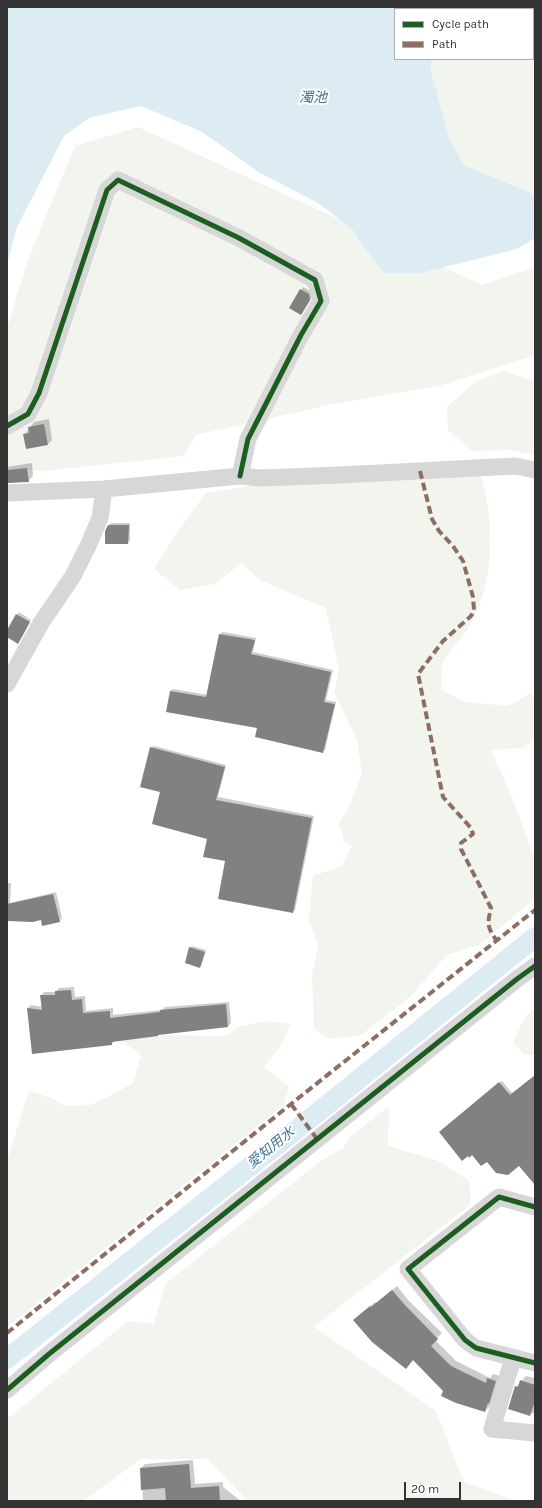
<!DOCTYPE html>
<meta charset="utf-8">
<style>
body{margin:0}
#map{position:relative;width:542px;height:1508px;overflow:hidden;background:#fff;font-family:Karla,sans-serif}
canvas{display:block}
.frame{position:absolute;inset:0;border:8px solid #333;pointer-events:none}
.legend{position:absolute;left:394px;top:8px;width:140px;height:52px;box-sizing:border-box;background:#fff;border:1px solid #adadad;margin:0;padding:5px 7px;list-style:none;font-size:12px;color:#333}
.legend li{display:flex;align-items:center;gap:8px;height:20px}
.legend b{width:20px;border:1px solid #adadad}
.scale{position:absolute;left:404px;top:1482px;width:57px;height:18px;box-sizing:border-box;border:2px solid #333;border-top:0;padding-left:5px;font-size:12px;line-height:14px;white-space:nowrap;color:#333;-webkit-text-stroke:3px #fff;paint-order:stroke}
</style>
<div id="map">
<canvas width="542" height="1508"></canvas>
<div class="frame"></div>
<ul class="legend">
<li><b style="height:5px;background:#1b5e20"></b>Cycle path</li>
<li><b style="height:5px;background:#8d6e63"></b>Path</li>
</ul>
<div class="scale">20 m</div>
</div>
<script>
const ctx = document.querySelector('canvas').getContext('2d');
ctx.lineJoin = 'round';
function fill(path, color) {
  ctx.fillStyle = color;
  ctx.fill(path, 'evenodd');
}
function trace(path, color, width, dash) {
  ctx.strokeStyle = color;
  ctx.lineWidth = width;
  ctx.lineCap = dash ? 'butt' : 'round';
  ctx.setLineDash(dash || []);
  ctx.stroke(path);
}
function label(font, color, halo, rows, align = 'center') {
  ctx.font = font + ' Karla,"Noto Sans JP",sans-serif';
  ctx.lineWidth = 4;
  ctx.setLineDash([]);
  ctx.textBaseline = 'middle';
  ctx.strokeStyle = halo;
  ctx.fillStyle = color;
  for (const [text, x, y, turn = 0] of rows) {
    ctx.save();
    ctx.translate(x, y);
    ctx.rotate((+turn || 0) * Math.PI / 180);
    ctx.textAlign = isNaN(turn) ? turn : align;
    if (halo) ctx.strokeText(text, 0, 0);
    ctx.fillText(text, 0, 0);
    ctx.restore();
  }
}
fill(new Path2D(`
 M 452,7 L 535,7 L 535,197 L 531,193 L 464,165 L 449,138 L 430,67 L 432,59 L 533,59 L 533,9 L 451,9 Z
 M 138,127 L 482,285 L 535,267 L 535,355 L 442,385 L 333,404 L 196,435 L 184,456 L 43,471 L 7,469 L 7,328 L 29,257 L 75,146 Z
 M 504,371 L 531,380 L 535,379 L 535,455 L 510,450 L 472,451 L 448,430 L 447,407 L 476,381 Z
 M 480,473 C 495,522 495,580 470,625 C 464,636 446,653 443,663 C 440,671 442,682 441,690 L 465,702 L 508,706 L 531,693 L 535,702 L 535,738 L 524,748 L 491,750 L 513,800 L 535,859 L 535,899 L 479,945 L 447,955 L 408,999 L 361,1035 L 330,1039 L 314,1029 L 312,975 L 318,946 L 309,919 L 313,876 L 342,866 L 352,846 L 344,841 L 339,823 L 349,807 L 362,774 L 357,740 L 334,693 L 339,670 L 326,608 L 260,580 L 241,563 L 215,584 L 180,590 L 154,569 L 178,531 L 206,493 L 287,480 Z
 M 535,1008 L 535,1055 L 524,1055 L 513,1042 L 525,1017 Z
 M 265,1021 L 291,1024 L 282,1043 L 264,1067 L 289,1087 L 284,1105 L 7,1327 L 7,1160 L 29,1091 L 49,1097 L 66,1106 L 91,1105 L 115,1093 L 133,1083 L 141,1055 L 125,1043 L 120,1033 L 142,1037 L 167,1035 L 225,1036 L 239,1027 Z
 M 389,1106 L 388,1146 L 436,1160 L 469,1180 L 471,1204 L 314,1327 L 436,1411 L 464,1482 L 515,1501 L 248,1501 L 207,1459 L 141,1459 L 83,1501 L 7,1501 L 7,1419 L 128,1321 L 154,1324 L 165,1284 L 321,1161 L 343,1148 L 352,1135 Z`), '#f1f5ed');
fill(new Path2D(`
 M 7,7 L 452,7 L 451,9 L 395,9 L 395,59 L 432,59 L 430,67 L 449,138 L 464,165 L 531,193 L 535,197 L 535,238 L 517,249 L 420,273 L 384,273 L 363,246 L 354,231 L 333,214 L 316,202 L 260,173 L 202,132 L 141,106 L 89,118 L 64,136 L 17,227 L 7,264 Z`), '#ddebf3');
fill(new Path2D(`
 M 303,287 L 311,292 L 312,297 L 301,314 L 301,290 Z
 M 49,419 L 52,440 L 48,444 L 25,434 L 34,422 Z
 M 32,463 L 33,476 L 28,481 L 7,483 L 7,467 Z
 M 111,523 L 130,523 L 130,540 L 128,543 L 109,525 Z
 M 19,612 L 31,620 L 20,640 L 7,636 L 7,632 Z
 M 223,632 L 256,638 L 253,652 L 333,670 L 326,700 L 336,702 L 325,750 L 322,752 L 170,691 L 173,689 L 208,695 L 220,634 Z
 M 154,746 L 226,765 L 218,797 L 314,816 L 295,910 L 293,912 L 226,861 L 208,838 L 161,791 L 151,748 Z
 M 7,883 L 11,883 L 10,903 L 56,892 L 62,918 L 59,921 L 41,919 L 7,920 Z
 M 192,946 L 206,950 L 202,964 L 200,967 L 190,948 Z
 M 74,987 L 75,997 L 85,996 L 86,1011 L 113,1008 L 113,1015 L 162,1010 L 165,1007 L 229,1002 L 231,1023 L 228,1026 L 115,1040 L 112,1044 L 33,1053 L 28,1008 L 31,1005 L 43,1007 L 41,996 L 44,992 L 56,992 L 59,988 Z
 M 535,1076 L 535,1174 L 519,1165 L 488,1160 L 472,1154 L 442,1130 L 502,1081 L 512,1093 Z
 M 397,1286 L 408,1300 L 442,1333 L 435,1340 L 456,1361 L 490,1378 L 493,1374 L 500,1376 L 494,1398 L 490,1406 L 485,1411 L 444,1391 L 414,1359 L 360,1315 L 375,1302 L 376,1303 Z
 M 526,1376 L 535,1378 L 535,1414 L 532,1413 L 530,1415 L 516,1387 Z
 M 193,1460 L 195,1484 L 223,1482 L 223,1487 L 241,1501 L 143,1501 L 141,1468 L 145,1464 Z`), '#0003');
trace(new Path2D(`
 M 7,1359 L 296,1130 L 535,937`), '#ddebf3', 20);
fill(new Path2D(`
 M 300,289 L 309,294 L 310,300 L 301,315 L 289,308 Z
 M 44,424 L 48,445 L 26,449 L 23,434 L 29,433 L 28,427 Z
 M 27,468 L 29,482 L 7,483 L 7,470 Z
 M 108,525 L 129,525 L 128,544 L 105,544 L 105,531 Z
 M 16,614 L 30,622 L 18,644 L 7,637 L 7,630 Z
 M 219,634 L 255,640 L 251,654 L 331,672 L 324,702 L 335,704 L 323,753 L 255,737 L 257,728 L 166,712 L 170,691 L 206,697 Z
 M 150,747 L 225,767 L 216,800 L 312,818 L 293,913 L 218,899 L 225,861 L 203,857 L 207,839 L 152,824 L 160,792 L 140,787 Z
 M 53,894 L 60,922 L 42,926 L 41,920 L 33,922 L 7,921 L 7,904 Z
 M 189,947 L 205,952 L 200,968 L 185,963 Z
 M 71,990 L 72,1000 L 82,999 L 83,1013 L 110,1011 L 110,1018 L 160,1012 L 160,1010 L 226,1004 L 228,1027 L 158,1035 L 158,1036 L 112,1042 L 112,1045 L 32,1054 L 27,1008 L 42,1010 L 40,995 L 55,995 L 55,991 Z
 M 535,1075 L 535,1185 L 519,1166 L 508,1175 L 496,1173 L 487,1162 L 481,1166 L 472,1155 L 469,1158 L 468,1156 L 462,1161 L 439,1132 L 499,1082 L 510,1095 Z
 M 392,1290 L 404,1304 L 438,1339 L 431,1346 L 451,1366 L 486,1383 L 487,1378 L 496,1381 L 489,1404 L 488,1403 L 485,1412 L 456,1403 L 441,1396 L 443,1391 L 413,1360 L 406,1369 L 372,1342 L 353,1320 L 370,1306 L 371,1307 Z
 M 520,1380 L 535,1385 L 535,1401 L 530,1416 L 508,1409 L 515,1386 L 518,1387 Z
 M 189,1464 L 191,1488 L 219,1486 L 220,1501 L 166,1501 L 165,1488 L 141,1490 L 140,1468 Z`), '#818181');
trace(new Path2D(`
 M 7,426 L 28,414 L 39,393 L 107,190 L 118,180 L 239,238 L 315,280 L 321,301 L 301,335 L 248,439 L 240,476
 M 7,493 L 104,489 L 240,476 L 261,478 L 340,475 L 515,466 L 535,470
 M 7,684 L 41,623 L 73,576 L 88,546 L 100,518 L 104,489
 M 535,1207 L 499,1197 L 408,1269 L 465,1340 L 476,1348 L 535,1363
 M 513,1358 L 492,1429 L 535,1433
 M 7,1390 L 49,1354 L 517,979 L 535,966`), '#d7d7d7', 17);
trace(new Path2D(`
 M 420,471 L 432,519 L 439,531 L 453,546 L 463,561 L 473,597 L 474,610 L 471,616 L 443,641 L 418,674 L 443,797 L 471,828 L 473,834 L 461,843 L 461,849 L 491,908 C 487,925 487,927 497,941
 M 291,1104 L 317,1139
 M 7,1333 L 291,1104 L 535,910`), '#8d6e63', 4, [8, 4]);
trace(new Path2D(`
 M 7,426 L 28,414 L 39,393 L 107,190 L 118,180 L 239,238 L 315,280 L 321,301 L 301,335 L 248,439 L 240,476
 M 535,1207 L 499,1197 L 408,1269 L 465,1340 L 476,1348 L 535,1363
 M 7,1390 L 49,1354 L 517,979 L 535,966`), '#1b5e20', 5);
label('italic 14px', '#3f7597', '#fff', [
 ["濁池",313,98],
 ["愛知用水",271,1148,-39]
]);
</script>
